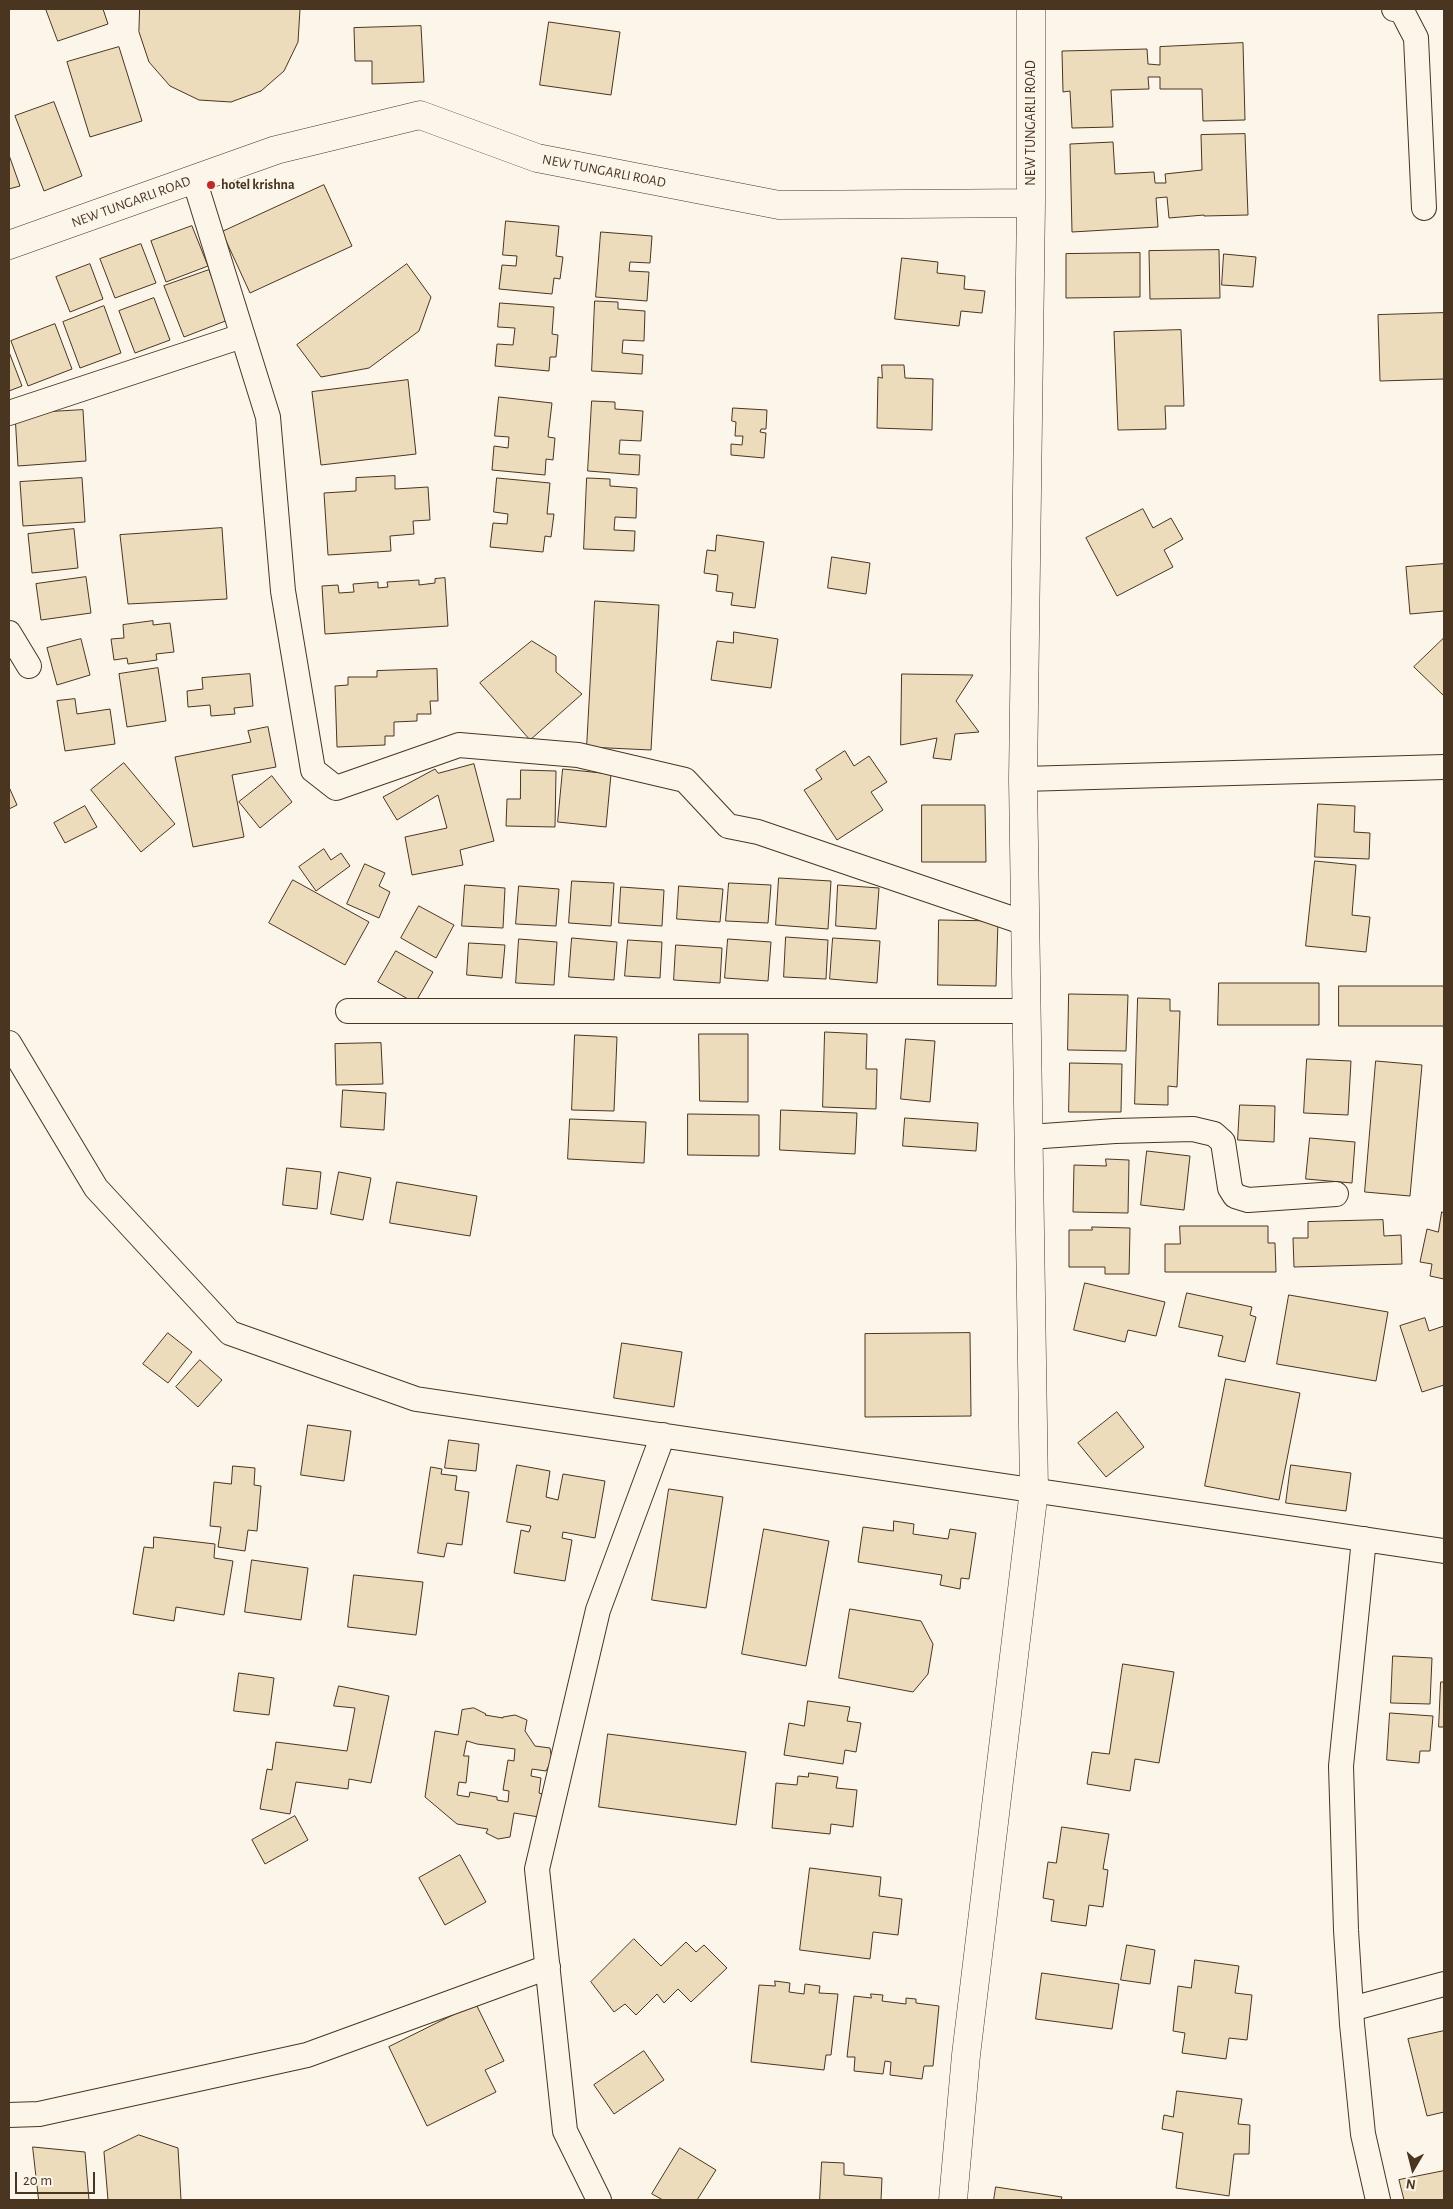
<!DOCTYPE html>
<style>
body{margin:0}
#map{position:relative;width:1453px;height:2209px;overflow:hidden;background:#fbf6e9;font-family:"Alegreya Sans",sans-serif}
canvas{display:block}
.frame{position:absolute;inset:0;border:10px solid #4a3520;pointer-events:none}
.north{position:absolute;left:1388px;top:2144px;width:50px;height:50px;-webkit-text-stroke:4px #fbf6e9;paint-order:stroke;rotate:188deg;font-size:14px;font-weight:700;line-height:20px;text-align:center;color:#4a3520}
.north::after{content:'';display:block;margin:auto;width:18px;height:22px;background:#4a3520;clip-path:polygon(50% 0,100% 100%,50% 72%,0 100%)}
.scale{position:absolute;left:15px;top:2172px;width:80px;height:22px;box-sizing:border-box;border:2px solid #4a3520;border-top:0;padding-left:6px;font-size:15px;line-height:18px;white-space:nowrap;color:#4a3520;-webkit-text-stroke:4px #fbf6e9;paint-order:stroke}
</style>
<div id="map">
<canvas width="1453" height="2209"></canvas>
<div class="frame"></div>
<div class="north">N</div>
<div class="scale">20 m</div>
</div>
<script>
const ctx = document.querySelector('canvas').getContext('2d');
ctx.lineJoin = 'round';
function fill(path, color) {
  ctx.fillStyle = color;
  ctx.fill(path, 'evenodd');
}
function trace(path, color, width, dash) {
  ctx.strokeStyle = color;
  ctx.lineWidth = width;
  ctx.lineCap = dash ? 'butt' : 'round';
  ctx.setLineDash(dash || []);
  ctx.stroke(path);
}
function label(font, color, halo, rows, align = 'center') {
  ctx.font = font + ' "Alegreya Sans",sans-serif';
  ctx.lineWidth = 4;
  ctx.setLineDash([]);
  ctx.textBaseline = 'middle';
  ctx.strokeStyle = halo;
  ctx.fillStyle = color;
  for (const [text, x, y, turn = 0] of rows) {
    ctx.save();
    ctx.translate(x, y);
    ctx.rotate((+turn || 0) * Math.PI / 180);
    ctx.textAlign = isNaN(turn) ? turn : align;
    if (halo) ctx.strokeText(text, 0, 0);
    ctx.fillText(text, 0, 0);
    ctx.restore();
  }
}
const building = new Path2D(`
 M 46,9 L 103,9 L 108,24 L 58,41 Z
 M 140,9 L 300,9 L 298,42 L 284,71 L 261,91 L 231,102 L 199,100 L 170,86 L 149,62 L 139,32 Z
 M 549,22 L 620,32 L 611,95 L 540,85 Z
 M 421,26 L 424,82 L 372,84 L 372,61 L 355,61 L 354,28 Z
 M 1243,43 L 1245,120 L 1203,121 L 1202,89 L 1160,89 L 1160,77 L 1148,77 L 1149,89 L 1111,90 L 1113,127 L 1072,128 L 1070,91 L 1063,92 L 1062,51 L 1147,49 L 1148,64 L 1160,65 L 1160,47 Z
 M 119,47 L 142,121 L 90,137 L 67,62 Z
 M 54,102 L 82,176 L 44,191 L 15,116 Z
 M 1245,134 L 1248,215 L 1204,216 L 1204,215 L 1169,218 L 1167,197 L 1156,198 L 1158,227 L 1072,232 L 1070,144 L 1113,142 L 1115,174 L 1154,172 L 1155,183 L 1166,183 L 1165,174 L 1202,170 L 1201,135 Z
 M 9,155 L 20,186 L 9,189 Z
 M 324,185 L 352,246 L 250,293 L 222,232 Z
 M 506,221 L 559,226 L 556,256 L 563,257 L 560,279 L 554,278 L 552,294 L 499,289 L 502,265 L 516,266 L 517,256 L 503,255 Z
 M 192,226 L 208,266 L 166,282 L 151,241 Z
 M 601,232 L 652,236 L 650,263 L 630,262 L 629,271 L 649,272 L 647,301 L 596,297 Z
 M 141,244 L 156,283 L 115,298 L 100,259 Z
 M 1219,250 L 1220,298 L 1150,299 L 1149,251 Z
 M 1140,253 L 1140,297 L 1066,298 L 1066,254 Z
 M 1224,254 L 1256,257 L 1253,287 L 1222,285 Z
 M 902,258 L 938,262 L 937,273 L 965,276 L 964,289 L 985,291 L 982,313 L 961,311 L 959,326 L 895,319 Z
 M 90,264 L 103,299 L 70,312 L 56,277 Z
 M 407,264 L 431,297 L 419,331 L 369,368 L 321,377 L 297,345 Z
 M 209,270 L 228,320 L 184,337 L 164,286 Z
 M 154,298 L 170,340 L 135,353 L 119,311 Z
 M 595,301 L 618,302 L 618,309 L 645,311 L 644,341 L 623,340 L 622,353 L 643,355 L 642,374 L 592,371 Z
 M 500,303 L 554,307 L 552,334 L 558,335 L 556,357 L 550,357 L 549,371 L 495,366 L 497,344 L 513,345 L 515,328 L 498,327 Z
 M 104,306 L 121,353 L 80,368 L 63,322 Z
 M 1444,313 L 1444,379 L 1380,381 L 1378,315 Z
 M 55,324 L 72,369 L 28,386 L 11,341 Z
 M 1181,330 L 1184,406 L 1165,406 L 1166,429 L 1118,430 L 1114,332 Z
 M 9,352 L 22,386 L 9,391 Z
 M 882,365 L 904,365 L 905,378 L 933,379 L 932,430 L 877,428 L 878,377 L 882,378 Z
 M 408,380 L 416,454 L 321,465 L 312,392 Z
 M 499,397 L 552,403 L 548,437 L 555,438 L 553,460 L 546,459 L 545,475 L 492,470 L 494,446 L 508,448 L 509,437 L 495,436 Z
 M 592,401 L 615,402 L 615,409 L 643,411 L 641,441 L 620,440 L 619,454 L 640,455 L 639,475 L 588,471 Z
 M 733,408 L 767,410 L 766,429 L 761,429 L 760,432 L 766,433 L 764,458 L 731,455 L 731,444 L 742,445 L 743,436 L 735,436 L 736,422 L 732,421 Z
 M 83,410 L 86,461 L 18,466 L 15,414 Z
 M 395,476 L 395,489 L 428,487 L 430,520 L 413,521 L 414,534 L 390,536 L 391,551 L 328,555 L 324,493 L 356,491 L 356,478 Z
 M 82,478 L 85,522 L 23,526 L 20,482 Z
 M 497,478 L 550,483 L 547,514 L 554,514 L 551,537 L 545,536 L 543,552 L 490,547 L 493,523 L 507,524 L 508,514 L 494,512 Z
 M 587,478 L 610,479 L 610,486 L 637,488 L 636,518 L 615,517 L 614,530 L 635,531 L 634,551 L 584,549 Z
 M 1143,509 L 1153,528 L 1171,518 L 1183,539 L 1164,550 L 1173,567 L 1117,596 L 1086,538 Z
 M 222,528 L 227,599 L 128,604 L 120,535 Z
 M 74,529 L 78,568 L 32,573 L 28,534 Z
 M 717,535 L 764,542 L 755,608 L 731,605 L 733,593 L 716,591 L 718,575 L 704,573 L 707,550 L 715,551 Z
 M 832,557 L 870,563 L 866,594 L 828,588 Z
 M 1444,564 L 1444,611 L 1410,614 L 1406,567 Z
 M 86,577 L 91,613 L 41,620 L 36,584 Z
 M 445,578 L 448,626 L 325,634 L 322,586 L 338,585 L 339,593 L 354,592 L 353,584 L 378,582 L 378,588 L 388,587 L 387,582 L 419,580 L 419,585 L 435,583 L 435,579 Z
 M 595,601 L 659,605 L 651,750 L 587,747 Z
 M 153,621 L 153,625 L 170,623 L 174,652 L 156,654 L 157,660 L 128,664 L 127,658 L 114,660 L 111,639 L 124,638 L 123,625 Z
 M 734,632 L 778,639 L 771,688 L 711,680 L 717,641 L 733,643 Z
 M 1444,638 L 1444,696 L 1414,667 Z
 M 81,639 L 90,675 L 57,685 L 47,648 Z
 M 532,641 L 556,656 L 556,672 L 582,694 L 530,740 L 480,683 Z
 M 158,668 L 166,721 L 127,727 L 119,674 Z
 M 437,669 L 438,701 L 430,701 L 431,714 L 417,714 L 417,721 L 394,722 L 394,736 L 385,736 L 385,745 L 337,747 L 335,686 L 348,685 L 348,677 L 377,677 L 377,671 Z
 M 250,674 L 253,706 L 234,708 L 235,714 L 211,716 L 210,705 L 188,707 L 187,691 L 203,689 L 202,678 Z
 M 902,674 L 973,675 L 956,701 L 979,732 L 955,734 L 951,760 L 933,758 L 937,738 L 901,745 Z
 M 75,699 L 77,714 L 110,709 L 115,744 L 65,751 L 57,701 Z
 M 268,727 L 276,767 L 232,775 L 244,837 L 193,847 L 175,757 L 251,742 L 248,731 Z
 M 845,751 L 854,766 L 869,756 L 887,782 L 871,792 L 883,810 L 837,840 L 804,790 L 822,779 L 816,770 Z
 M 124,763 L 175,824 L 141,852 L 91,790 Z
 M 474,764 L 494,841 L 460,850 L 463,865 L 412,875 L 405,837 L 447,828 L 438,795 L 397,820 L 383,797 L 435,769 L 438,773 Z
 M 563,769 L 611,774 L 606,827 L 558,822 Z
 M 521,770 L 556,771 L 555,827 L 506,826 L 507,799 L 520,799 Z
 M 272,776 L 292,802 L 260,828 L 239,802 Z
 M 9,787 L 17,805 L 9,809 Z
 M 1318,804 L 1355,806 L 1354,832 L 1370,833 L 1369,859 L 1315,857 Z
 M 922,805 L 985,805 L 986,862 L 922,862 Z
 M 85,806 L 97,827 L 65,843 L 54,823 Z
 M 324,849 L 331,860 L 341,853 L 350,866 L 316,891 L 299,867 Z
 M 1315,861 L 1356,865 L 1352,915 L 1370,917 L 1366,952 L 1306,946 Z
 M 365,864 L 385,873 L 379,886 L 390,892 L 379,918 L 347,904 Z
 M 779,878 L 831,881 L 828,929 L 776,925 Z
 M 293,880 L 369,922 L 345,965 L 269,923 Z
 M 572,881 L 614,883 L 611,926 L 569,923 Z
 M 729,883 L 771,885 L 768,923 L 726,921 Z
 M 465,885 L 505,888 L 503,928 L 462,926 Z
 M 838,885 L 879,888 L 876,929 L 836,926 Z
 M 519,886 L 559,889 L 556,926 L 516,924 Z
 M 679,886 L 723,889 L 720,922 L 677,919 Z
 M 621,887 L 664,890 L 662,926 L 619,923 Z
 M 419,906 L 454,925 L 436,958 L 401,938 Z
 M 939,920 L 998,921 L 996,986 L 938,985 Z
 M 786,937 L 828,940 L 826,979 L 784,977 Z
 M 572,938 L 617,942 L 614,980 L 569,977 Z
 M 833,938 L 880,941 L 877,983 L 830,979 Z
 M 519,939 L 557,942 L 554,985 L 516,983 Z
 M 728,939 L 771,942 L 768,981 L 725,978 Z
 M 628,940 L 662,942 L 660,978 L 625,976 Z
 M 469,943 L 505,945 L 502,978 L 467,975 Z
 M 676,945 L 722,948 L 720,983 L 674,980 Z
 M 396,951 L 433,972 L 415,1003 L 378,982 Z
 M 1219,983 L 1319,983 L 1319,1025 L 1218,1025 Z
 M 1339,986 L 1444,986 L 1444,1026 L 1339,1026 Z
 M 1069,994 L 1128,995 L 1126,1051 L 1068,1050 Z
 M 1138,998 L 1170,999 L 1170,1011 L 1180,1011 L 1177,1087 L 1168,1086 L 1168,1105 L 1135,1104 Z
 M 825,1032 L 867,1034 L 866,1069 L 877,1069 L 876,1109 L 823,1107 Z
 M 699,1034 L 748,1034 L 748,1102 L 700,1101 Z
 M 575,1035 L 617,1037 L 614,1111 L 572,1110 Z
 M 906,1039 L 935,1041 L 930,1102 L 901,1099 Z
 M 381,1043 L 383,1084 L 336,1085 L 335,1044 Z
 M 1307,1059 L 1351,1061 L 1348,1115 L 1304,1113 Z
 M 1376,1061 L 1422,1065 L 1410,1196 L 1365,1192 Z
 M 1070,1063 L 1122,1064 L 1121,1112 L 1069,1112 Z
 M 343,1090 L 386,1093 L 384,1130 L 341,1127 Z
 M 1240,1105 L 1275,1106 L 1274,1142 L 1238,1140 Z
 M 781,1110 L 857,1113 L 855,1154 L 780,1150 Z
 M 688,1114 L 759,1115 L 759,1156 L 688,1155 Z
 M 905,1118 L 978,1123 L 976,1151 L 903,1146 Z
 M 570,1119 L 646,1122 L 644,1163 L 568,1159 Z
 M 1310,1138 L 1355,1142 L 1352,1183 L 1306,1179 Z
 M 1147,1151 L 1190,1156 L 1184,1210 L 1141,1205 Z
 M 1106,1159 L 1129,1160 L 1128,1213 L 1073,1212 L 1074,1165 L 1106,1166 Z
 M 287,1168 L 321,1172 L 317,1209 L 283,1205 Z
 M 339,1172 L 371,1178 L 363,1220 L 331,1214 Z
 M 397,1182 L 477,1196 L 470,1236 L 390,1223 Z
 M 1442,1212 L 1444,1213 L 1444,1279 L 1430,1276 L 1432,1264 L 1420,1262 L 1427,1229 L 1438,1232 Z
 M 1383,1220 L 1384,1236 L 1401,1235 L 1402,1264 L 1294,1267 L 1293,1238 L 1308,1238 L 1308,1222 Z
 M 1180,1226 L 1268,1226 L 1268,1243 L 1275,1243 L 1276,1272 L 1165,1272 L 1165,1244 L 1180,1244 Z
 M 1092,1227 L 1130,1228 L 1129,1274 L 1105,1274 L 1105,1267 L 1069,1267 L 1069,1230 L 1092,1230 Z
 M 1085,1283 L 1165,1302 L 1156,1336 L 1128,1330 L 1125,1342 L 1074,1330 Z
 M 1187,1293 L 1252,1307 L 1250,1315 L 1256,1317 L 1245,1362 L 1218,1356 L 1223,1336 L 1179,1327 Z
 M 1289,1295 L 1388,1312 L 1376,1381 L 1277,1364 Z
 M 1425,1318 L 1429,1331 L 1444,1326 L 1444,1385 L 1422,1392 L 1400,1326 Z
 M 168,1333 L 192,1352 L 168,1383 L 143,1364 Z
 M 970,1333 L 971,1416 L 865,1417 L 865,1334 Z
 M 622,1343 L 682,1352 L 674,1407 L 614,1398 Z
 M 200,1360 L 222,1380 L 198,1407 L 176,1387 Z
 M 1226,1379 L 1300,1393 L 1279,1500 L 1205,1486 Z
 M 1117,1412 L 1144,1447 L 1106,1477 L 1078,1443 Z
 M 308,1425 L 351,1431 L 344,1481 L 301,1475 Z
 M 449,1440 L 479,1444 L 476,1471 L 445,1468 Z
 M 517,1465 L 550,1471 L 546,1497 L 558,1500 L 563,1474 L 605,1481 L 595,1538 L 563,1532 L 562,1538 L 572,1540 L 565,1581 L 514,1573 L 521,1530 L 529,1532 L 531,1526 L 507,1522 Z
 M 1291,1465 L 1351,1473 L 1346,1511 L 1286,1503 Z
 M 233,1466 L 255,1468 L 254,1485 L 261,1486 L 257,1531 L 248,1530 L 245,1551 L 218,1547 L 221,1527 L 210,1526 L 214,1482 L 231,1484 Z
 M 431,1467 L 442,1469 L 441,1474 L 457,1476 L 455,1490 L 469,1492 L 462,1545 L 447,1543 L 444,1557 L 418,1553 Z
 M 669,1489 L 723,1497 L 706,1608 L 652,1600 Z
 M 894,1521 L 914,1524 L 913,1534 L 948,1539 L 950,1529 L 976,1533 L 969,1579 L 961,1578 L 960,1589 L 940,1585 L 942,1575 L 858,1562 L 863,1527 L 893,1531 Z
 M 764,1529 L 829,1541 L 806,1666 L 742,1654 Z
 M 154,1537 L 215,1544 L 214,1558 L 233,1561 L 224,1615 L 176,1607 L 174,1621 L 133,1614 L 144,1547 L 153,1548 Z
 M 252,1560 L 308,1568 L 301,1620 L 245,1612 Z
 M 354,1575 L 423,1582 L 416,1635 L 348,1627 Z
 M 850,1609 L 921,1621 L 933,1644 L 928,1674 L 913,1692 L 839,1678 Z
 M 1393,1656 L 1432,1658 L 1430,1704 L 1391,1703 Z
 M 1123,1664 L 1174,1672 L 1159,1763 L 1135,1759 L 1130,1791 L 1087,1784 L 1092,1752 L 1109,1754 Z
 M 239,1673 L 274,1678 L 269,1715 L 234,1711 Z
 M 1441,1682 L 1444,1682 L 1444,1727 L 1439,1727 Z
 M 339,1686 L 389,1696 L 371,1783 L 349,1779 L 348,1789 L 296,1782 L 290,1814 L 260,1809 L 267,1769 L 272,1770 L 276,1742 L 347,1751 L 355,1708 L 334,1706 Z
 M 808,1701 L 850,1707 L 847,1721 L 861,1723 L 856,1752 L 845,1750 L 843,1764 L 784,1755 L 789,1723 L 804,1726 Z
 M 474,1708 L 486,1714 L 485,1715 L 503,1718 L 503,1717 L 515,1715 L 527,1720 L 525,1731 L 535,1746 L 550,1748 L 552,1760 L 546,1771 L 532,1769 L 531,1776 L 541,1778 L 539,1793 L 542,1794 L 545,1806 L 539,1817 L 514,1813 L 510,1837 L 498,1839 L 486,1833 L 488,1829 L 457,1824 L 425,1797 L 435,1731 L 458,1735 L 462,1710 ZM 467,1741 L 477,1744 L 515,1749 L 514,1761 L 508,1760 L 503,1790 L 509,1791 L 508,1802 L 497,1800 L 497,1797 L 470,1792 L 469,1797 L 457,1795 L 459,1782 L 466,1783 L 469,1756 L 464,1756 Z
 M 1390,1713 L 1433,1716 L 1430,1751 L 1420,1751 L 1419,1763 L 1387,1760 Z
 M 608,1734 L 746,1752 L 736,1825 L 599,1807 Z
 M 809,1773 L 838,1777 L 836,1788 L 857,1790 L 853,1827 L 831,1824 L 830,1834 L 772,1828 L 776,1783 L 797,1785 L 798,1776 L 808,1777 Z
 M 295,1816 L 308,1840 L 265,1864 L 252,1840 Z
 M 1062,1827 L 1109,1834 L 1103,1869 L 1108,1870 L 1103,1907 L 1089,1905 L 1086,1926 L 1051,1921 L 1054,1900 L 1043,1898 L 1048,1862 L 1056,1863 Z
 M 460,1855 L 486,1902 L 445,1925 L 419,1878 Z
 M 810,1868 L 881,1877 L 879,1896 L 902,1899 L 898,1935 L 873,1932 L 870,1959 L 800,1950 Z
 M 634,1939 L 661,1966 L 686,1942 L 696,1952 L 704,1945 L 727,1968 L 691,2002 L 678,1989 L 664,2003 L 657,1994 L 636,2015 L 625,2004 L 614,2012 L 591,1982 Z
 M 1127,1945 L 1155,1950 L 1150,1984 L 1121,1980 Z
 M 1195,1960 L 1239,1966 L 1235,1993 L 1252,1995 L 1247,2040 L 1229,2038 L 1226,2059 L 1182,2053 L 1185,2033 L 1173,2031 L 1178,1986 L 1191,1988 Z
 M 1042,1973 L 1119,1984 L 1112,2029 L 1036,2019 Z
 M 775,1981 L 790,1983 L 789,1992 L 804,1994 L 805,1984 L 820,1986 L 819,1993 L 838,1994 L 831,2055 L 826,2055 L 824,2070 L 751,2062 L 759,1985 L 775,1986 Z
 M 871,1994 L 883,1995 L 882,2001 L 906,2004 L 906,1998 L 916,1999 L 916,2003 L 939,2006 L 933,2066 L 924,2066 L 922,2079 L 890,2075 L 891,2062 L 885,2061 L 883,2074 L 854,2071 L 855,2057 L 847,2057 L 854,1996 L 871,1998 Z
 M 476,2004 L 504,2061 L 485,2070 L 496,2092 L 427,2126 L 389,2047 Z
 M 1444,2031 L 1444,2112 L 1427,2116 L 1408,2039 Z
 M 644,2051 L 664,2080 L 614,2114 L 594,2085 Z
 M 1177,2091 L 1242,2099 L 1238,2124 L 1250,2125 L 1249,2154 L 1234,2154 L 1229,2196 L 1176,2188 L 1183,2133 L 1162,2129 L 1164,2115 L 1173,2117 Z
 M 139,2135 L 178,2148 L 181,2200 L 108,2200 L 104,2152 Z
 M 33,2147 L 85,2152 L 89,2200 L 39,2200 Z
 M 680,2148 L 716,2170 L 697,2200 L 663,2200 L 652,2194 Z
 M 822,2162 L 844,2163 L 844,2175 L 882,2178 L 881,2200 L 820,2200 Z
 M 1444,2171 L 1444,2200 L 1404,2200 L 1399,2180 Z
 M 996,2187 L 1062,2197 L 1061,2200 L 994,2200 Z`);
fill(building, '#ecdcbc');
trace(building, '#4a3520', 1);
const minor = new Path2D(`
 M 1394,9 L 1402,11 L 1416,38 L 1424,208
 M 194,179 L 268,417 L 283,591 L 313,770 L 336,788 L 459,745 L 578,755 L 685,780 L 728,826 L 758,832 L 1025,923
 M 9,413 L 242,336
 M 9,633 L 29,666
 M 1023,779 L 1444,767
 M 348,1011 L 1027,1011
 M 9,1043 L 96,1188 L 230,1333 L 416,1399 L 1444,1551
 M 1029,1137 L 1115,1131 L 1193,1129 L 1214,1134 L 1223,1142 L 1230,1188 L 1235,1196 L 1248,1200 L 1336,1194
 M 1364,1539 L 1341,1766 L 1346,1930 L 1352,2024 L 1363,2134 L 1378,2200
 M 1351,2009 L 1444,1984
 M 9,2115 L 39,2114 L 307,2055 L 548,1967
 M 599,2200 L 565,2131 L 537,1869 L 598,1610 L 663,1435`);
const tertiary = new Path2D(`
 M 9,245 L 276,150 L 420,115 L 537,158 L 779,205 L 1031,203 L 1031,9
 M 953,2200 L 966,2055 L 1034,1490 L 1023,779 L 1031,203`);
trace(minor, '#4a3520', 26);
trace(tertiary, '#4a3520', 29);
trace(minor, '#fbf6e9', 24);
trace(tertiary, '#fbf6e9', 28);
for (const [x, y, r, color] of [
 [211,185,5,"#c62828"]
]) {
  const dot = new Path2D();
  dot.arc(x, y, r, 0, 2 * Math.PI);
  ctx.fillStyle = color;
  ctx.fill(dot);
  trace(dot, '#fbf6e9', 2);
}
label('14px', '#4a3520', '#fbf6e9', [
 ["NEW TUNGARLI ROAD",1031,123,-90],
 ["NEW TUNGARLI ROAD",604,171,11],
 ["NEW TUNGARLI ROAD",131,202,-20]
]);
label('bold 14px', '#4a3520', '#fbf6e9', [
 ["hotel krishna",221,185]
], 'left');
</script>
